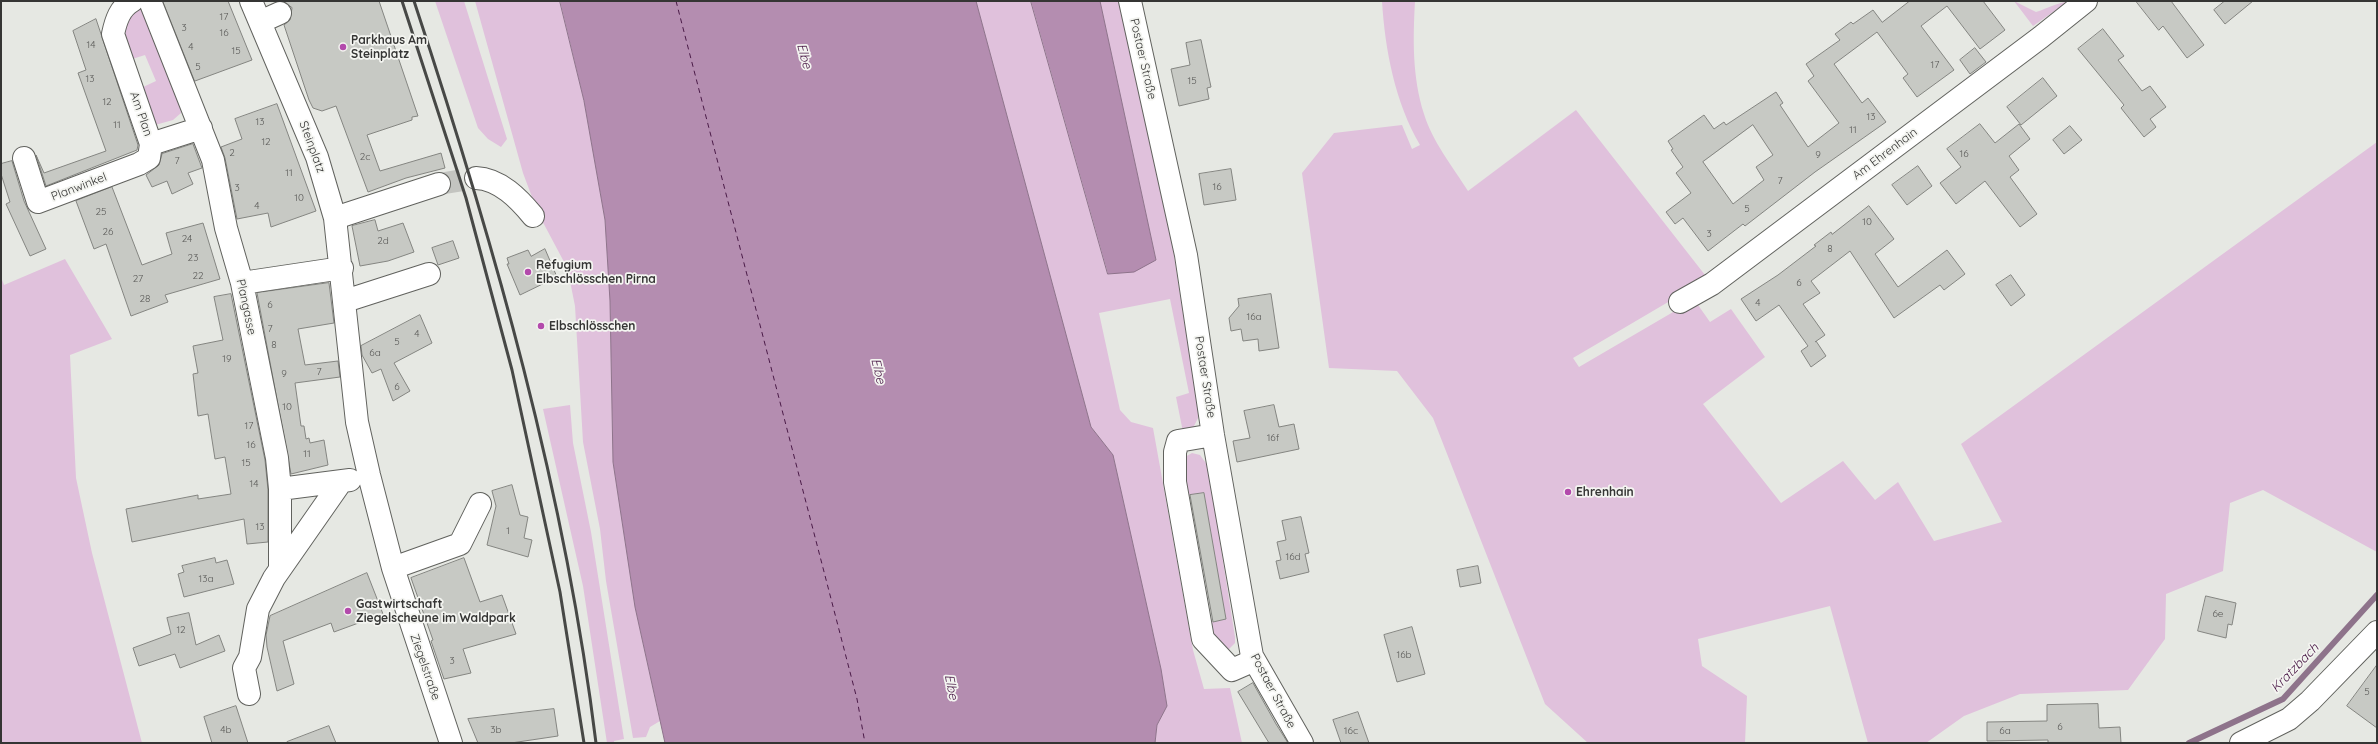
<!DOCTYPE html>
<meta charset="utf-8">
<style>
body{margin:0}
#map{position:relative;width:2378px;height:744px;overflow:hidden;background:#e6e8e3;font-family:Quicksand,sans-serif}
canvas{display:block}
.frame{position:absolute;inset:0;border:2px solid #353534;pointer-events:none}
</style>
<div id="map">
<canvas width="2378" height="744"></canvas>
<div class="frame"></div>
</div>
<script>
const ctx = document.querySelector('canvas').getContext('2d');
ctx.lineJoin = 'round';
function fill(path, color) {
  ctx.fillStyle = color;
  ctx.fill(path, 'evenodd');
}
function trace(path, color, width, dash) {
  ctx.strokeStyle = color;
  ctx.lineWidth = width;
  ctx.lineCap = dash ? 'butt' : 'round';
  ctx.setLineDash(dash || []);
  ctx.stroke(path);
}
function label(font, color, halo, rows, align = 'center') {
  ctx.font = font + ' Quicksand,sans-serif';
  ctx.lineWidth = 3.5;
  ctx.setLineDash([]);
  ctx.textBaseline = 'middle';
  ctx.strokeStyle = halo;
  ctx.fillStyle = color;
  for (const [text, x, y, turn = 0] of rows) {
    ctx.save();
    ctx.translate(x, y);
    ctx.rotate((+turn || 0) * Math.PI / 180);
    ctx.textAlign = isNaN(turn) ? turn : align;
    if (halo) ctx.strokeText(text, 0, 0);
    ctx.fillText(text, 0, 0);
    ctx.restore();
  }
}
fill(new Path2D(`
 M 435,1 L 464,1 L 507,139 L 501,147 L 488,139 L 478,128 Z
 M 475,1 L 560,1 L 584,101 L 605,220 L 610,301 L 613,462 L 635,607 L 660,721 L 650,727 L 646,737 L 633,738 L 606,581 L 600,529 L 583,442 L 575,306 L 571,286 L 563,260 L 538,213 L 523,173 Z
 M 976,1 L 1031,1 L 1108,274 L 1156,260 L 1100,1 L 1123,1 L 1165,198 L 1199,416 L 1193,428 L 1183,432 L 1176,397 L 1189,393 L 1170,299 L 1099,313 L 1120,410 L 1131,422 L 1153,428 L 1193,650 L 1204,689 L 1230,688 L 1242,743 L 1155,743 L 1157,725 L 1167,706 L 1161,669 L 1113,455 L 1091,427 Z
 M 1382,1 L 1415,1 C 1413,39 1412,76 1424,114 C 1432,141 1453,167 1468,191 L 1576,110 L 1705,275 L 1675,298 L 1573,358 L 1579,367 L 1680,308 L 1684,312 L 1698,305 L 1710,322 L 1731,309 L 1765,357 L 1703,404 L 1781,503 L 1843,461 L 1875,500 L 1898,482 L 1934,541 L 2002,522 L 1961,444 L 2377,142 L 2377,552 L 2263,490 L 2230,503 L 2223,571 L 2166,594 L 2165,639 L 2128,690 L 2020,694 L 1964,716 L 1926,743 L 1868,743 L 1830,606 L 1698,639 L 1702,666 L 1747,696 L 1745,743 L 1588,743 L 1545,704 L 1433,418 L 1397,371 L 1329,368 L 1302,173 L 1334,133 L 1402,125 L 1412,149 L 1420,145 C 1395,102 1385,50 1382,1 Z
 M 2014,1 L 2036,12 C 2049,8 2060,1 2074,1 L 2063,5 L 2033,26 Z
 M 135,8 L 143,9 L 180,104 L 181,113 L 173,120 L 155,125 L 141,88 L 156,81 L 145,55 L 129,60 L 119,29 Z
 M 65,259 L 112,339 L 70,355 L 76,478 L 92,553 L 142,743 L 1,743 L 1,277 L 4,285 Z
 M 570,405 L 573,443 L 591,532 L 624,739 L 614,741 L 614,743 L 607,743 L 583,586 L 543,409 Z
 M 1192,453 L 1200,455 L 1208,466 L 1235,637 L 1235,643 L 1228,650 L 1218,647 L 1209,622 L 1225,619 L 1204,493 L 1186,496 L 1185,457 Z`), '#e0c1dc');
const water = new Path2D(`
 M 560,1 L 976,1 L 1091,427 L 1113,455 L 1161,669 L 1167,706 L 1157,725 L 1155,743 L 665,743 L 635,607 L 613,462 L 610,301 L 605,220 L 584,101 Z
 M 1031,1 L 1100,1 L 1156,260 L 1134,272 L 1108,274 Z`);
fill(water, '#b48db0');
trace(water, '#8e738b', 1);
trace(new Path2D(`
 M 2189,743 L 2283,699 L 2377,595`), '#8e738b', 6);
trace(new Path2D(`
 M 676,1 L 857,699 L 865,743`), '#4a1a47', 1, [5, 4]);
const building = new Path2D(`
 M 163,1 L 228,1 L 252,60 L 195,81 Z
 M 283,1 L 379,1 L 418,116 L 412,117 L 412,120 L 367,135 L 380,171 L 441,153 L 445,168 L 406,178 L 368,192 L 336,106 L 322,111 L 313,108 L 309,100 L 284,25 L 290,20 L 292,8 Z
 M 1910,1 L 1983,1 L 2005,30 L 1980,49 L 1947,6 L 1921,26 L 1954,70 L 1917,97 L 1903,78 L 1908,74 L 1877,32 L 1834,64 L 1862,103 L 1868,98 L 1886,122 L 1815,172 L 1745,226 L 1743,224 L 1708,251 L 1683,218 L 1675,224 L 1666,212 L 1691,193 L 1676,173 L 1683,167 L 1671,150 L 1673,149 L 1668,141 L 1704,115 L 1714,129 L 1724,122 L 1726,125 L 1776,92 L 1783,103 L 1780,105 L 1808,147 L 1839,123 L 1808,81 L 1814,76 L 1806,64 L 1840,40 L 1835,34 L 1851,22 L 1853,24 L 1873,10 L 1882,22 ZM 1753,125 L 1773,155 L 1756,167 L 1764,180 L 1733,204 L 1703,162 Z
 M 2136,1 L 2171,1 L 2204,45 L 2187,58 L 2163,26 L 2159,30 Z
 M 2225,1 L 2253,1 L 2225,24 L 2214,10 Z
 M 96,19 L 138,145 L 137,150 L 46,186 L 36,155 L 44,173 L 106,151 L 78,73 L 86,70 L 73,31 Z
 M 2103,29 L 2124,56 L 2118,60 L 2142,91 L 2150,86 L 2166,107 L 2150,119 L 2156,127 L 2144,137 L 2121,108 L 2124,105 L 2078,49 Z
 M 1201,40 L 1211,87 L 1207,88 L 1209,99 L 1179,106 L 1171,69 L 1190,65 L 1186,43 Z
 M 1975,48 L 1986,62 L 1970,74 L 1960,60 Z
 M 2043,78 L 2057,96 L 2021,125 L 2007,107 Z
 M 277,104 L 316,211 L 271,227 L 268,213 L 237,219 L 225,158 L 221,147 L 242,139 L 235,119 Z
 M 1980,124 L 1995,143 L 2019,124 L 2030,139 L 2009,156 L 2019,170 L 2010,177 L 2037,214 L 2020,227 L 1985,181 L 1956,204 L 1940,183 L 1961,167 L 1947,149 Z
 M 2070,126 L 2082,140 L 2064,154 L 2053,140 Z
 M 193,144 L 202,168 L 188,173 L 193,184 L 172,194 L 167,181 L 152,187 L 146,175 L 159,165 L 162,154 Z
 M 12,161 L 24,201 L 46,249 L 30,256 L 6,204 L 10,202 L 1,174 L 1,164 Z
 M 1918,166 L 1932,186 L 1907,205 L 1892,185 Z
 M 1231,169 L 1236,200 L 1204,205 L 1199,174 Z
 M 112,187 L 142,265 L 172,254 L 166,233 L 203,223 L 220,279 L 165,295 L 168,302 L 131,316 L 106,244 L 94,249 L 76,201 Z
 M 1869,206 L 1894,239 L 1875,254 L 1898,287 L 1947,250 L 1965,274 L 1944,290 L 1940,285 L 1894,318 L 1850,251 L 1811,281 L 1820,293 L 1803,304 L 1825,335 L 1815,342 L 1816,341 L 1826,356 L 1811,367 L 1801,351 L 1808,346 L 1779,305 L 1756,321 L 1741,299 L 1778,275 L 1816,246 L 1814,245 L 1831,232 L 1832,234 Z
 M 375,220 L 378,231 L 403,223 L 414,252 L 388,261 L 360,266 L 352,226 Z
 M 453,241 L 459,258 L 438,265 L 432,248 Z
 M 545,249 L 557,277 L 520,295 L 507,264 L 509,264 L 507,258 L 528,250 L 531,256 Z
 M 2011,275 L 2025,295 L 2011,306 L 1996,285 Z
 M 329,283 L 334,323 L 298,329 L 305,365 L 338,361 L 340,377 L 295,383 L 301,426 L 304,426 L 306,439 L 309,438 L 310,443 L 324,440 L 328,465 L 291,474 L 257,293 Z
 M 231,294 L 265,460 L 268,490 L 268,542 L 247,544 L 244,519 L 132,542 L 126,509 L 198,495 L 198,499 L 231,494 L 225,457 L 215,459 L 208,414 L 198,416 L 193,374 L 198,373 L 193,346 L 223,340 L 214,297 Z
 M 1271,294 L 1279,348 L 1259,351 L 1258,339 L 1243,341 L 1241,329 L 1231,331 L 1229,318 L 1239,306 L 1238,299 Z
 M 420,315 L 432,343 L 394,363 L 410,391 L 393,401 L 381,369 L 372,373 L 362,355 L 361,346 Z
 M 1274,405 L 1279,427 L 1294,424 L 1299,449 L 1237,462 L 1233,441 L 1250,438 L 1244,411 Z
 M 512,485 L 520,515 L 528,517 L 524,538 L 532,540 L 528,557 L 487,545 L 496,506 L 492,491 Z
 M 1204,493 L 1226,619 L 1213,622 L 1190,495 Z
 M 1301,517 L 1309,553 L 1305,554 L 1309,572 L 1280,579 L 1276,561 L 1281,560 L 1277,542 L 1286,540 L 1282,521 Z
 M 215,558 L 216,563 L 227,560 L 234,584 L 184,597 L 178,574 L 184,572 L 182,566 Z
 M 464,558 L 480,602 L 502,595 L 516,634 L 463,649 L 471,673 L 444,679 L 431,641 L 433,640 L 411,578 Z
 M 1478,566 L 1481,583 L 1460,587 L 1457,570 Z
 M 367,573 L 383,614 L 334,632 L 331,623 L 283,641 L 294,684 L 277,691 L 267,647 L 266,635 L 270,616 Z
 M 2206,596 L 2236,603 L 2232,625 L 2228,624 L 2226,638 L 2198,631 Z
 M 189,613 L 196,645 L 219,635 L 225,651 L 180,668 L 175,654 L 139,666 L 133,648 L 171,634 L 167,618 Z
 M 1412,627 L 1425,674 L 1397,682 L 1384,635 Z
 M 2377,665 L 2377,728 L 2347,706 Z
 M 1253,683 L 1276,724 L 1288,743 L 1269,743 L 1238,692 Z
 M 2098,704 L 2099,728 L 2120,727 L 2121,743 L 2048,743 L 2048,740 L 1987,741 L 1987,722 L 2047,721 L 2047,705 Z
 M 236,706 L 248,743 L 212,743 L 204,717 Z
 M 554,709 L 558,736 L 511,743 L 478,743 L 468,719 Z
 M 1358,712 L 1369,743 L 1341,743 L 1333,720 Z
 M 329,726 L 336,743 L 287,743 L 287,742 Z`);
fill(building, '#c7c9c4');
trace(building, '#848581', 1);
trace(new Path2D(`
 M 439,184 L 476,178`), '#c3c4c0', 22, [22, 11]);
const minor = new Path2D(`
 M 132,1 C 120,8 116,20 113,34 L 151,144 L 201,128
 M 150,1 L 213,160 L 226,228 L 242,283 L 277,458 L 280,489 L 280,568
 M 251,1 L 317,157 L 335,218 L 357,422 L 369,475 L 393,568 L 451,743
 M 1130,1 L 1186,255 L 1213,435 L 1252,656 L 1302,743
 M 260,22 L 280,13
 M 24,158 L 38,202 L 139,164 L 149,158 L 151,144
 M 476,178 C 500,179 519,199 533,216
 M 335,218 L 439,184
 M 242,283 L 342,268
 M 345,301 L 429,274
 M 1680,302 L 1712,284 L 2041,37 L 2086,1
 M 1213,435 L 1178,441 L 1175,452 L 1175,482 L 1203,639 L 1232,670 L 1248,663 L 1252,656
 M 280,489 L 350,480
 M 393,568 L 460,544 L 480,504
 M 249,694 L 244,668 L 250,657 L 258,609 L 274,578 L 341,482
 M 2241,743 L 2289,719 L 2310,701 L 2377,632`);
trace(minor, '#61625e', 24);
trace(minor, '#fff', 22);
trace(new Path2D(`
 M 402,1 L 466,198 L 512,370 L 560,592 L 584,743
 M 414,1 C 494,243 565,490 596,743`), '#474846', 3);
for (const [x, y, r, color] of [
 [343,47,4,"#b34aac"],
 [528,272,4,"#b34aac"],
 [541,326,4,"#b34aac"],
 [1568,492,4,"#b34aac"],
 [348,611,4,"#b34aac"]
]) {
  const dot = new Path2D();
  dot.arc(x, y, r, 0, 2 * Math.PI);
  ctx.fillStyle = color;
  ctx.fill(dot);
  trace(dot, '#f4f5f1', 1.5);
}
label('10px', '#5a5a58', null, [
 ["17",224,17],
 ["3",184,28],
 ["16",224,33],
 ["14",91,45],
 ["4",191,47],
 ["15",236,51],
 ["17",1935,65],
 ["5",198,67],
 ["13",90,79],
 ["15",1192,81],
 ["12",107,102],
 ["13",1871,117],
 ["13",260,122],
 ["11",117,125],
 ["11",1853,130],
 ["12",266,142],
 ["2",232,153],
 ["16",1964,154],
 ["9",1818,155],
 ["2c",365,157],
 ["7",177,161],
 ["11",289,173],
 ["7",1780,181],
 ["16",1217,187],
 ["3",237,188],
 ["10",299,198],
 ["4",257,206],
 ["5",1747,209],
 ["25",101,212],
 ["10",1867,222],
 ["26",108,232],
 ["3",1709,234],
 ["24",187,239],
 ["2d",383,241],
 ["8",1830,249],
 ["23",193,258],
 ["22",198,276],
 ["27",138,279],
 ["6",1799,283],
 ["28",145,299],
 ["4",1758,303],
 ["6",270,305],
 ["16a",1254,317],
 ["7",270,329],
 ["4",417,334],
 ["5",397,342],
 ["8",274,345],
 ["6a",375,353],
 ["19",227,359],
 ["7",319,372],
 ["9",284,374],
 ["6",397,387],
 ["10",287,407],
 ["17",249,426],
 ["16f",1273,438],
 ["16",251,445],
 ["11",307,454],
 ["15",246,463],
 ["14",254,484],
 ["13",260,527],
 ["1",508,531],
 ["16d",1293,557],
 ["13a",206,579],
 ["6e",2218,614],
 ["12",181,630],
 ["16b",1404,655],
 ["3",452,661],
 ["5",2367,692],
 ["6",2060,727],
 ["4b",226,730],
 ["3b",496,730],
 ["16c",1351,731],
 ["6a",2005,731]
]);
label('bold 12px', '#353534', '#f4f5f1', [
 ["Parkhaus Am",351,40],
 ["Steinplatz",351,54],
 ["Refugium",536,265],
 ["Elbschlösschen Pirna",536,279],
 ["Elbschlösschen",549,326],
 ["Ehrenhain",1576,492],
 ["Gastwirtschaft",356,604],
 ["Ziegelscheune im Waldpark",356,618]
], 'left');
label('12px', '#353534', '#f4f5f1', [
 ["Postaer Straße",1143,59,77],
 ["Am Plan",141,114,71],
 ["Steinplatz",312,147,70],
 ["Am Ehrenhain",1885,154,-37],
 ["Planwinkel",79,187,-21],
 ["Plangasse",246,307,78],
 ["Postaer Straße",1205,377,81],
 ["Ziegelstraße",425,667,71],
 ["Postaer Straße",1273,691,62]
]);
label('italic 13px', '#4a1a47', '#f4f5f1', [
 ["Elbe",804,56,75],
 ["Elbe",878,371,77],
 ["Kratzbach",2295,668,-46],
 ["Elbe",951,687,79]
]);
</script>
